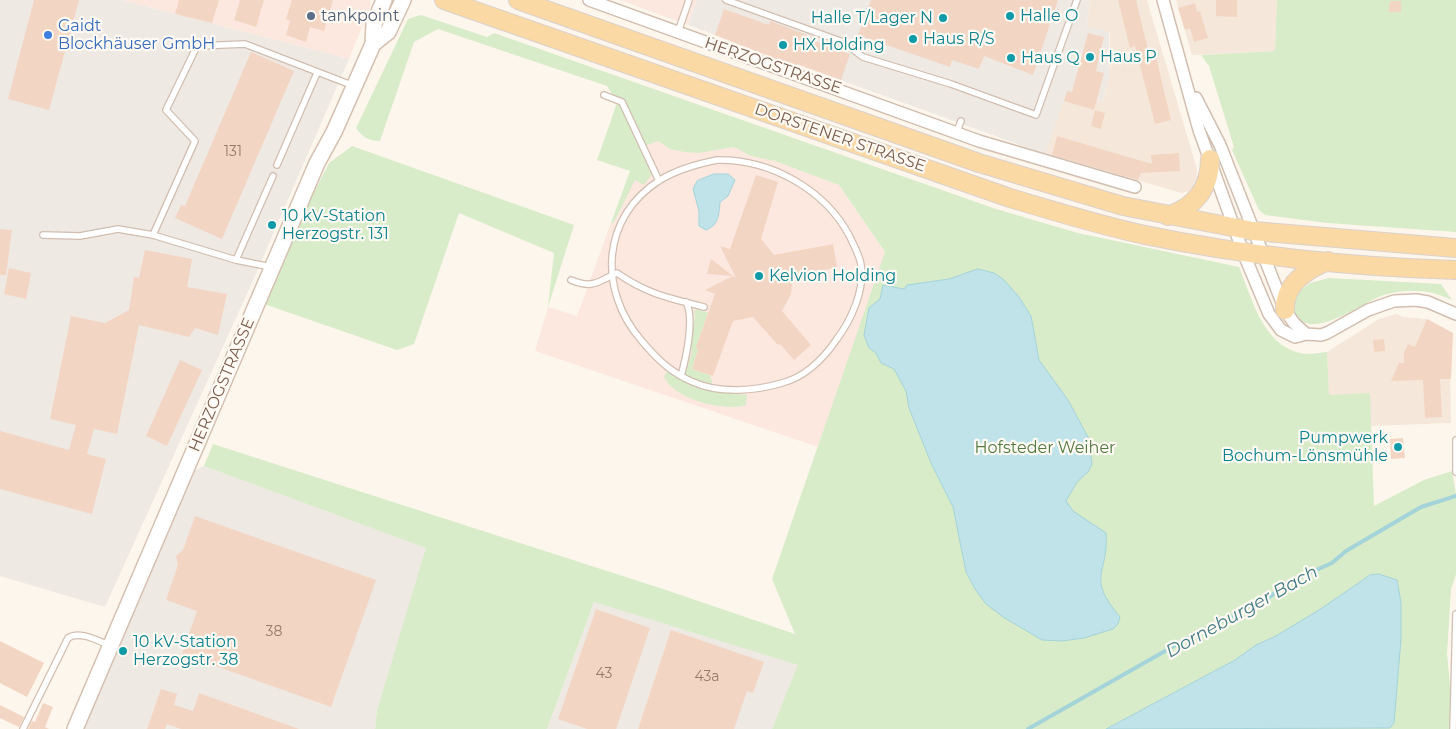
<!DOCTYPE html>
<meta charset="utf-8">
<style>
body{margin:0}
canvas{display:block;background:#fdf6ec}
</style>
<canvas width="1456" height="729"></canvas>
<script>
const ctx = document.querySelector('canvas').getContext('2d');
ctx.lineJoin = 'round';
function fill(path, color) {
  ctx.fillStyle = color;
  ctx.fill(path, 'evenodd');
}
function trace(path, color, width, dash) {
  ctx.strokeStyle = color;
  ctx.lineWidth = width;
  ctx.lineCap = dash ? 'butt' : 'round';
  ctx.setLineDash(dash || []);
  ctx.stroke(path);
}
function label(font, color, halo, rows, align = 'center') {
  ctx.font = font + ' Montserrat,sans-serif';
  ctx.lineWidth = 4.5;
  ctx.setLineDash([]);
  ctx.textBaseline = 'middle';
  ctx.strokeStyle = halo;
  ctx.fillStyle = color;
  for (const [text, x, y, turn = 0] of rows) {
    ctx.save();
    ctx.translate(x, y);
    ctx.rotate((+turn || 0) * Math.PI / 180);
    ctx.textAlign = isNaN(turn) ? turn : align;
    if (halo) ctx.strokeText(text, 0, 0);
    ctx.fillText(text, 0, 0);
    ctx.restore();
  }
}
fill(new Path2D(`
 M 1090,0 L 1147,0 L 1197,169 L 1197,177 L 1190,191 L 1181,193 L 1045,153 L 1067,91 L 1103,101 L 1110,74 L 1110,33 L 1087,26 Z
 M 1176,0 L 1277,0 L 1275,51 L 1192,55 Z
 M 1396,314 L 1404,317 L 1427,319 L 1453,333 L 1450,361 L 1451,423 L 1371,426 L 1329,395 L 1327,352 L 1379,319 Z`), '#f5e8da');
fill(new Path2D(`
 M 122,0 L 370,0 L 371,5 L 349,59 Z
 M 620,0 L 697,0 L 688,25 Z
 M 658,141 L 670,149 L 710,151 L 734,147 L 751,156 L 775,161 L 839,185 L 886,254 L 818,447 L 535,351 L 548,307 L 577,316 L 611,223 L 614,221 L 635,179 L 640,148 Z`), '#fde8e0');
fill(new Path2D(`
 M 0,0 L 122,0 L 349,59 L 251,285 L 105,607 L 0,576 Z
 M 697,0 L 1090,0 L 1087,26 L 1109,32 L 1110,74 L 1103,101 L 1067,91 L 1045,154 L 688,25 Z
 M 204,466 L 427,548 L 377,710 L 375,729 L 82,729 L 192,472 Z
 M 594,602 L 799,665 L 772,729 L 547,729 Z`), '#efe9e4');
fill(new Path2D(`
 M 1277,0 L 1456,0 L 1456,232 L 1327,223 L 1265,215 L 1259,210 L 1232,150 L 1234,147 L 1209,66 L 1201,55 L 1275,51 Z
 M 421,15 L 487,37 L 494,33 L 996,209 L 1078,233 L 1239,267 C 1252,298 1262,344 1300,353 C 1308,355 1318,353 1327,352 L 1329,395 L 1370,393 L 1374,506 L 1424,480 L 1452,471 L 1456,494 L 1456,574 L 1451,589 L 1447,654 L 1451,696 L 1450,729 L 772,729 L 798,665 L 594,602 L 547,729 L 375,729 L 377,710 L 426,548 L 204,466 L 213,444 L 666,590 L 795,634 L 772,579 L 885,252 L 839,185 L 775,161 L 751,156 L 734,147 L 699,153 L 684,152 L 670,149 L 658,141 L 640,148 L 653,173 L 644,185 L 635,180 L 614,222 L 611,223 L 630,171 L 597,160 L 617,103 L 607,86 L 438,29 L 414,42 L 380,141 C 368,141 363,137 356,128 L 408,19 Z
 M 352,146 L 574,225 L 548,307 L 554,253 L 459,213 L 414,344 L 397,350 L 264,304 L 312,196 L 329,163 Z
 M 1329,278 L 1441,284 L 1452,300 C 1432,290 1409,288 1387,294 C 1363,300 1307,348 1293,309 L 1296,289 L 1300,291 L 1310,283 Z
 M 698,309 L 708,313 L 696,347 L 698,350 L 692,369 L 710,375 L 712,382 L 711,391 L 747,395 L 746,405 C 725,412 672,399 664,376 L 667,372 L 683,381 L 692,351 L 690,344 L 695,317 L 694,311 Z`), '#d8ecc9');
const water = new Path2D(`
 M 714,174 L 728,174 L 735,180 L 728,196 L 720,202 C 719,214 719,225 706,230 L 699,226 L 699,211 L 693,189 L 697,181 Z
 M 978,269 L 994,273 L 1003,279 L 1019,297 L 1031,316 L 1039,360 L 1068,400 L 1089,439 L 1092,464 L 1088,472 L 1077,482 L 1066,501 L 1073,511 L 1106,533 C 1109,575 1085,575 1120,617 L 1118,624 L 1113,629 L 1084,638 L 1062,641 L 1042,640 L 1003,617 L 986,604 L 975,589 L 966,572 L 953,507 L 931,463 L 909,408 L 906,391 L 894,369 L 881,363 L 876,353 L 869,348 L 864,335 L 869,308 L 880,299 L 883,285 L 904,289 L 907,285 L 949,279 Z
 M 1379,574 L 1397,580 L 1401,603 L 1401,639 L 1394,723 L 1390,728 L 1106,729 L 1235,660 L 1256,645 L 1276,636 L 1322,608 L 1370,575 Z`);
fill(water, '#bfe3e8');
trace(water, '#a5d3da', 1);
trace(new Path2D(`
 M 1028,729 L 1195,634 L 1237,614 L 1253,602 L 1267,599 L 1289,582 L 1332,563 L 1346,551 L 1421,507 L 1456,496`), '#a5d3da', 4);
fill(new Path2D(`
 M 34,0 L 79,0 L 49,110 L 8,99 Z
 M 179,0 L 219,0 L 212,23 L 175,14 Z
 M 240,0 L 264,0 L 256,27 L 234,20 Z
 M 292,0 L 333,0 L 324,31 L 310,27 L 306,42 L 286,35 L 290,21 L 286,19 Z
 M 871,0 L 1058,0 L 1033,75 L 984,56 L 979,69 L 952,60 L 950,67 L 858,35 Z
 M 1118,0 L 1136,0 L 1150,58 L 1156,57 L 1171,120 L 1155,124 L 1135,46 L 1130,48 Z
 M 1216,0 L 1237,0 L 1237,17 L 1216,16 Z
 M 1390,1 L 1401,1 L 1401,12 L 1389,12 Z
 M 1195,3 L 1197,12 L 1200,11 L 1208,38 L 1194,42 L 1190,28 L 1185,30 L 1178,8 Z
 M 724,9 L 769,25 L 770,21 L 807,35 L 806,38 L 850,54 L 841,80 L 797,64 L 796,67 L 715,35 Z
 M 1088,33 L 1104,37 L 1096,71 L 1104,73 L 1094,110 L 1064,101 L 1067,91 L 1072,92 Z
 M 251,52 L 294,71 L 222,239 L 175,218 L 181,205 L 185,206 Z
 M 1095,110 L 1105,113 L 1101,129 L 1091,126 Z
 M 1057,136 L 1152,164 L 1151,155 L 1179,153 L 1180,171 L 1141,173 L 1138,180 L 1052,155 Z
 M 756,175 L 778,182 L 761,239 L 774,255 L 833,244 L 837,267 L 793,278 L 791,294 L 782,311 L 811,345 L 794,360 L 781,345 L 777,344 L 753,317 L 733,321 L 713,376 L 692,369 L 698,350 L 696,347 L 715,294 L 705,290 L 733,276 L 736,278 L 720,246 L 730,249 Z
 M 0,229 L 12,230 L 6,275 L 0,275 Z
 M 145,250 L 192,259 L 187,287 L 227,294 L 218,335 L 195,328 L 189,337 L 139,325 L 117,434 L 94,429 L 87,454 L 106,459 L 92,514 L 0,489 L 0,431 L 69,450 L 76,425 L 50,419 L 71,316 L 105,323 L 129,310 L 134,277 L 139,278 Z
 M 711,259 L 733,276 L 707,274 Z
 M 9,268 L 31,273 L 26,299 L 4,294 Z
 M 1427,319 L 1453,333 L 1451,379 L 1440,379 L 1442,417 L 1425,418 L 1423,380 L 1391,381 L 1399,363 L 1404,363 L 1404,353 L 1408,344 L 1415,347 Z
 M 1384,339 L 1385,351 L 1374,352 L 1373,340 Z
 M 180,360 L 202,370 L 167,446 L 146,436 Z
 M 1403,438 L 1405,458 L 1391,459 L 1390,439 Z
 M 195,516 L 376,580 L 331,707 L 182,654 L 197,611 L 166,600 L 178,565 L 176,556 L 183,550 Z
 M 596,609 L 650,628 L 616,729 L 587,729 L 558,719 Z
 M 671,630 L 764,662 L 753,693 L 747,691 L 734,729 L 638,729 Z
 M 0,641 L 44,663 L 27,697 L 0,683 Z
 M 161,689 L 177,694 L 174,705 L 193,711 L 199,693 L 299,729 L 181,729 L 167,724 L 165,729 L 147,729 Z
 M 43,703 L 53,707 L 45,727 L 49,729 L 28,729 L 32,721 L 35,722 Z
 M 0,705 L 24,717 L 19,727 L 0,718 Z`), '#f3d5c3');
const lane = new Path2D(`
 M 726,0 L 843,42 L 863,57 L 951,84 L 1036,115 L 1077,0
 M 678,32 L 689,0
 M 604,95 L 622,102 L 659,181
 M 957,131 L 961,121
 M 717,160 C 770,159 825,189 850,237 C 854,246 860,256 861,265 C 865,290 851,320 837,339 C 824,358 805,377 782,383 C 755,391 720,394 693,382 C 671,373 656,358 641,340 C 598,290 601,217 660,180 C 678,169 697,164 717,160 Z
 M 277,165 L 317,73
 M 43,235 L 80,236 L 118,229 L 153,235 L 236,260 L 271,267
 M 153,235 L 195,141 L 166,110 L 197,46 L 245,44 L 354,86
 M 236,260 L 273,176
 M 571,280 C 593,289 597,282 617,273 C 647,294 669,298 704,307
 M 681,376 C 686,358 695,318 686,302
 M 1456,440 L 1456,472
 M 23,729 L 68,638 C 79,630 98,641 109,645
 M 1453,729 L 1456,614`);
const street = new Path2D(`
 M 589,0 L 979,141 L 1135,187
 M 1163,0 L 1199,130 L 1243,252 L 1269,314 L 1281,330 L 1295,337 L 1306,334 L 1321,335 L 1327,333 L 1368,310 L 1394,301 L 1416,300 L 1428,302 L 1456,314
 M 1196,98 L 1220,145 L 1285,310 L 1294,323 L 1306,334`);
const secondary = new Path2D(`
 M 373,44 L 388,32 L 403,0
 M 75,729 L 317,163 L 334,132 L 373,44 L 374,24 L 384,0`);
const primary = new Path2D(`
 M 444,0 L 1010,198 C 1054,211 1099,225 1145,235 C 1247,256 1352,267 1456,270
 M 518,0 L 979,163 L 1123,206 L 1253,231 L 1456,248
 M 1168,216 C 1195,207 1210,188 1210,159
 M 1285,310 C 1284,284 1306,270 1328,261`);
trace(lane, '#d1beb0', 8);
trace(street, '#d1beb0', 14);
trace(secondary, '#d6c0b0', 18);
trace(primary, '#dad1cd', 20);
trace(lane, '#fff', 5.5);
trace(street, '#fff', 11);
trace(secondary, '#fff', 15);
trace(primary, '#fbd9a5', 18);
for (const [x, y, r, color] of [
 [311,16,5,"#5c6f8a"],
 [1010,16,5,"#0f9aa8"],
 [943,18,5,"#0f9aa8"],
 [48,35,5,"#3f7fe0"],
 [913,39,5,"#0f9aa8"],
 [783,45,5,"#0f9aa8"],
 [1090,57,5,"#0f9aa8"],
 [1011,58,5,"#0f9aa8"],
 [272,225,5,"#0f9aa8"],
 [759,276,5,"#0f9aa8"],
 [1398,447,5,"#0f9aa8"],
 [123,651,5,"#0f9aa8"]
]) {
  const dot = new Path2D();
  dot.arc(x, y, r, 0, 2 * Math.PI);
  ctx.fillStyle = color;
  ctx.fill(dot);
  trace(dot, '#fffaf3', 2);
}
label('14px', '#987a6a', null, [
 ["131",233,152],
 ["38",274,632],
 ["43",604,674],
 ["43a",707,677]
]);
label('16px', '#4e5e75', '#fffaf3', [
 ["tankpoint",321,16]
], 'left');
label('16px', '#0d838f', '#fffaf3', [
 ["Halle O",1020,16],
 ["Halle T/Lager N",933,18,"right"],
 ["Haus R/S",923,39],
 ["HX Holding",793,45],
 ["Haus P",1100,57],
 ["Haus Q",1021,58],
 ["10 kV-Station",282,216],
 ["Herzogstr. 131",282,234],
 ["Kelvion Holding",769,276],
 ["Pumpwerk",1388,438,"right"],
 ["Bochum-Lönsmühle",1388,456,"right"],
 ["10 kV-Station",133,642],
 ["Herzogstr. 38",133,660]
], 'left');
label('16px', '#366cbe', '#fffaf3', [
 ["Gaidt",58,26],
 ["Blockhäuser GmbH",58,44]
], 'left');
label('16px', '#7a5c4d', '#fffaf3', [
 ["HERZOGSTRASSE",773,66,19],
 ["DORSTENER STRASSE",840,138,19],
 ["HERZOGSTRASSE",222,385,-67]
]);
label('16px', '#537a41', '#fffaf3', [
 ["Hofsteder Weiher",1045,448]
]);
label('italic 18px', '#437c86', '#fffaf3', [
 ["Dorneburger Bach",1242,612,-29]
]);
</script>
